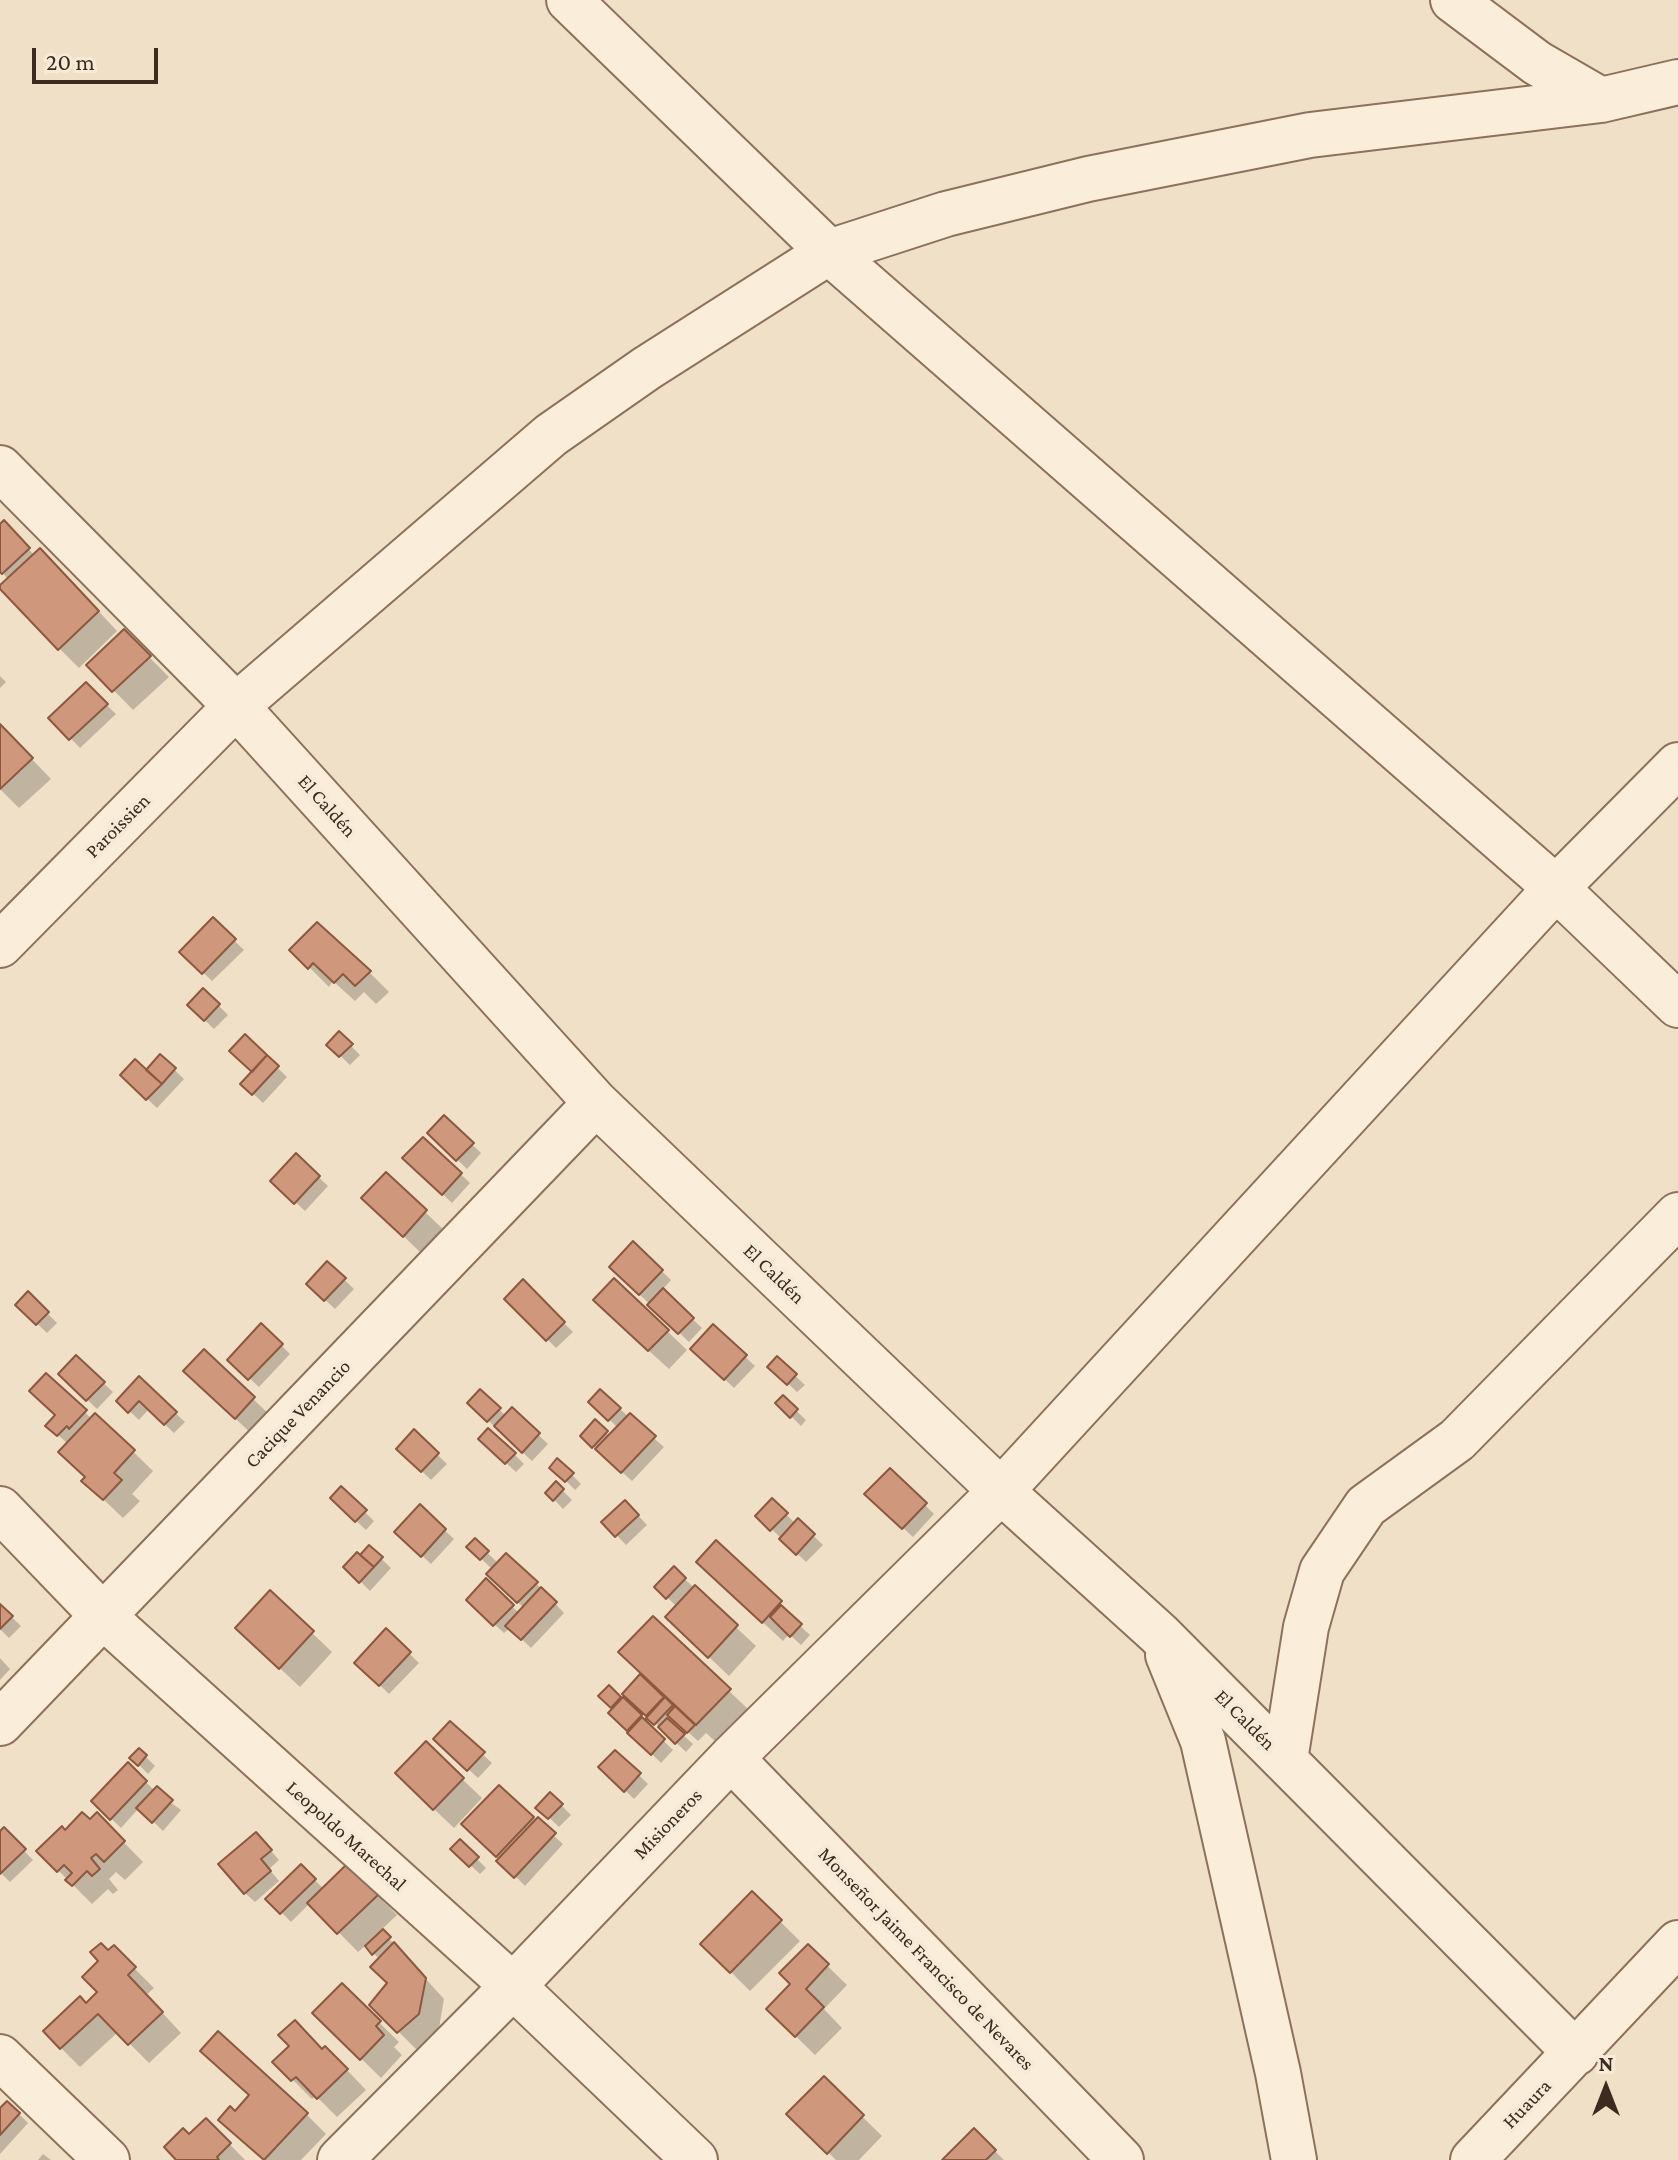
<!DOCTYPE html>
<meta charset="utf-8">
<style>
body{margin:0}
#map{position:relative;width:1678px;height:2160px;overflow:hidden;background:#f0e0c7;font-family:"Crimson Pro",serif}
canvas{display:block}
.north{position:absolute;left:1566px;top:2048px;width:80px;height:80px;-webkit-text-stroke:6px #f7ebd7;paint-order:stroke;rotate:0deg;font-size:22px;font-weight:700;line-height:32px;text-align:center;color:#3c2b1f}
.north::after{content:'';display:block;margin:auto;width:28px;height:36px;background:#3c2b1f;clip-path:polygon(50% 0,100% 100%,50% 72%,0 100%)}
.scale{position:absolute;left:32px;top:48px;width:126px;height:36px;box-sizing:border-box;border:4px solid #3c2b1f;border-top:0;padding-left:10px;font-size:24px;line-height:28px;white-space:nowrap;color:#3c2b1f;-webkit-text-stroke:6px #f7ebd7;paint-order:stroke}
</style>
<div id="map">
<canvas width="1678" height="2160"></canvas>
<div class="north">N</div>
<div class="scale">20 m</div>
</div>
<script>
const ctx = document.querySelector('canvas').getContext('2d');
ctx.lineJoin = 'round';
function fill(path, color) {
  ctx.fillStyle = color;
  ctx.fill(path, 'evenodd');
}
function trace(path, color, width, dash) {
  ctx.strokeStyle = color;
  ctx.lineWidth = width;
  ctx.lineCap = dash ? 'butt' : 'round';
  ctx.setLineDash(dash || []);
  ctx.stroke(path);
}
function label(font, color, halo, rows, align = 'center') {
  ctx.font = font + ' "Crimson Pro",serif';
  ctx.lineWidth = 8;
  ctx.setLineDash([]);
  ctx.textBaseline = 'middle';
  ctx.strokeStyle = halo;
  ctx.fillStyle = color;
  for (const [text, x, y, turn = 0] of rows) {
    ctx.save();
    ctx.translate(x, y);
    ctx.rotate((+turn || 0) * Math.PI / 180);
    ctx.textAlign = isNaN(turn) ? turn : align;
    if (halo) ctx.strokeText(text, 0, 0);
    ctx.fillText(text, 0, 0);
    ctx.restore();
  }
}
fill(new Path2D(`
 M 4,523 L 35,556 L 60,570 L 117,631 L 79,668 L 59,648 L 0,569 L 0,526 Z
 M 124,632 L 169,677 L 133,710 L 89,665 Z
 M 0,676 L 6,682 L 0,688 Z
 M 86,685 L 116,714 L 80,748 L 51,718 Z
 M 0,726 L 51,779 L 19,808 L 0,789 Z
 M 213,920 L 244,950 L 212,981 L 182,952 Z
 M 292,950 L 369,972 L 389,992 L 376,1004 L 364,992 L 355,1001 L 333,981 L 329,987 Z
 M 203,990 L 228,1015 L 214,1029 L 189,1005 Z
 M 339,1034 L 360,1055 L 350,1065 L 329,1045 Z
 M 245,1037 L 287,1077 L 263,1103 L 243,1084 L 254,1072 Z
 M 161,1057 L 184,1079 L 157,1108 L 122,1075 L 146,1073 Z
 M 444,1118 L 481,1153 L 467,1169 L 430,1133 Z
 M 423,1139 L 470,1183 L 452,1203 L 405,1158 Z
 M 296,1156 L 328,1186 L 305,1211 L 273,1181 Z
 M 386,1175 L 445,1231 L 423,1255 L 384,1217 Z
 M 633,1244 L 671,1280 L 662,1290 L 702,1328 L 689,1342 L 611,1267 Z
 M 328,1264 L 354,1289 L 335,1309 L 318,1293 Z
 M 523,1282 L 573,1332 L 556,1348 L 507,1299 Z
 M 28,1294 L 57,1323 L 47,1333 L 18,1305 Z
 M 615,1320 L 667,1331 L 687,1350 L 669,1369 Z
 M 262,1326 L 290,1354 L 259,1387 L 230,1360 Z
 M 713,1327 L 755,1366 L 734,1388 L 693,1349 Z
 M 204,1352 L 273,1418 L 255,1437 L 206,1391 Z
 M 76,1358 L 113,1392 L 97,1409 L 61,1374 Z
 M 777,1359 L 805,1385 L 797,1392 L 770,1366 Z
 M 46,1376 L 92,1419 L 95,1415 L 153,1471 L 132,1494 L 140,1501 L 123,1518 L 84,1481 L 87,1477 L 68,1444 L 48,1426 L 58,1416 Z
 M 139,1379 L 185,1422 L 174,1433 L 149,1409 L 139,1420 L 119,1401 Z
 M 480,1392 L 506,1416 L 512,1410 L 548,1444 L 532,1461 L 469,1403 Z
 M 600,1392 L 664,1447 L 632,1481 L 582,1436 L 596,1422 L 610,1437 L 618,1428 L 591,1402 Z
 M 783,1398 L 806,1420 L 801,1426 L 778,1403 Z
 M 414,1432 L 447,1464 L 431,1480 L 399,1449 Z
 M 490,1448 L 514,1454 L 524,1464 L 516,1472 Z
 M 552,1467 L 572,1475 L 581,1484 L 575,1490 Z
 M 890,1470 L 934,1514 L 913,1537 L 876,1503 Z
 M 556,1484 L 572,1500 L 563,1509 L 548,1493 Z
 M 341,1489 L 374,1521 L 366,1530 L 332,1498 Z
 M 772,1501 L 796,1524 L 798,1521 L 823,1545 L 806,1562 L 758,1516 Z
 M 420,1507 L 454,1539 L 431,1564 L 397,1532 Z
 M 635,1512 L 647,1525 L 626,1545 L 604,1522 Z
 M 475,1541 L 498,1563 L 536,1583 L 564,1613 L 531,1648 L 510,1628 L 504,1633 L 468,1600 L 486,1581 L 519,1613 L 524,1608 L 488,1574 L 493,1570 L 469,1547 Z
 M 716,1543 L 800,1622 L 798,1624 L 810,1635 L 801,1645 L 789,1634 L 783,1641 L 718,1581 Z
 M 370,1548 L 391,1568 L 370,1591 L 346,1567 Z
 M 674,1569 L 756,1646 L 729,1676 L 687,1636 L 677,1607 L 657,1587 Z
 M 270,1593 L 332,1652 L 300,1687 L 257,1647 Z
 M 0,1606 L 21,1626 L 9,1638 L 0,1629 Z
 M 386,1631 L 419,1663 L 389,1694 L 357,1663 Z
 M 0,1658 L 10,1669 L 0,1680 Z
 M 640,1677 L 679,1713 L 729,1691 L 749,1710 L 717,1743 L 706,1733 L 698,1741 L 676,1721 L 672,1725 L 693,1744 L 686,1752 L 625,1694 Z
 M 609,1688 L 673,1750 L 661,1763 L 611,1713 L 614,1709 L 601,1696 Z
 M 450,1724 L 492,1763 L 478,1778 L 436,1739 Z
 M 139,1750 L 155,1766 L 148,1774 L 132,1758 Z
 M 615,1752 L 648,1784 L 634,1799 L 601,1767 Z
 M 128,1765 L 155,1791 L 181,1810 L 163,1831 L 139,1808 L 121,1828 L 93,1801 Z
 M 462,1779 L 482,1798 L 454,1828 L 417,1793 Z
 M 499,1787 L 563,1844 L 525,1886 L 464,1824 Z
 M 550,1794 L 571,1815 L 559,1827 L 538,1807 Z
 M 97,1815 L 143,1862 L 125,1880 L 116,1872 L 109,1879 L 118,1890 L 113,1894 L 108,1889 L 92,1904 L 39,1851 L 65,1833 L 90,1822 Z
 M 4,1830 L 33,1860 L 10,1882 L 0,1872 L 0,1833 Z
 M 460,1842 L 486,1868 L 480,1874 L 453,1849 Z
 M 265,1844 L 279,1860 L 269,1869 L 279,1881 L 255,1902 L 245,1893 Z
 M 348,1865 L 397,1915 L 381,1930 L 444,1999 L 438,2034 L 418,2051 L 372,2005 L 389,1983 L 380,1960 L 366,1945 L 358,1952 L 310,1903 L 291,1922 L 268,1899 L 301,1867 L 324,1889 Z
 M 752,1894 L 800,1941 L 750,1991 L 703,1944 Z
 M 808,1947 L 847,1985 L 824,2009 L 842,2028 L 815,2055 L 768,2009 L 793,1984 Z
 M 114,1948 L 154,1988 L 146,1995 L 181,2033 L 149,2063 L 118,2032 L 80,2067 L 61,2048 L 86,2005 L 99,1992 L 108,1953 Z
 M 342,1986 L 399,2042 L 394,2047 L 402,2055 L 381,2078 L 315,2013 Z
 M 322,2051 L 345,2068 L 366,2090 L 337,2117 L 316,2096 L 312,2099 L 275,2062 Z
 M 824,2079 L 882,2136 L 859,2160 L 836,2160 L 789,2114 Z
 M 0,2111 L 19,2114 L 28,2123 L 0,2154 Z
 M 235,2113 L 306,2114 L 326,2134 L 301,2160 L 263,2160 L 240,2139 Z
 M 206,2120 L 245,2160 L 179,2160 L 189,2136 Z
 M 974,2131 L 1004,2160 L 945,2160 Z
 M 43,2154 L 51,2160 L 38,2160 Z`), '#0003');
const building = new Path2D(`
 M 4,520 L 30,548 L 2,574 L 0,572 L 0,524 Z
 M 40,548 L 99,611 L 58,650 L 0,589 L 0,585 Z
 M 124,629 L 151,656 L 112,692 L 86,665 Z
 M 86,682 L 108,704 L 69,740 L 48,718 Z
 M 0,724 L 33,758 L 0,789 Z
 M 213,917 L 236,939 L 202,974 L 179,952 Z
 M 317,922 L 371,971 L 355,986 L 343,974 L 334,983 L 313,963 L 308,969 L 289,950 Z
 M 203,988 L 220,1004 L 204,1021 L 187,1005 Z
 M 339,1031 L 353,1044 L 339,1057 L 326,1045 Z
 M 245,1034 L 267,1055 L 252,1072 L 229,1051 Z
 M 160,1054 L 176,1068 L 162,1084 L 146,1070 Z
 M 267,1055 L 279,1066 L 252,1095 L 240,1084 Z
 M 135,1059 L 162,1084 L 146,1100 L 120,1075 Z
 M 444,1115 L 474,1143 L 456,1161 L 427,1133 Z
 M 423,1137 L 462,1173 L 442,1195 L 402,1158 Z
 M 296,1153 L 320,1176 L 294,1204 L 270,1181 Z
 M 386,1172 L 427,1210 L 403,1237 L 361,1198 Z
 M 633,1241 L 663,1270 L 639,1295 L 609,1267 Z
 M 327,1261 L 346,1278 L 324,1301 L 306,1284 Z
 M 614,1278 L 669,1330 L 648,1351 L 593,1300 Z
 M 523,1279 L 565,1322 L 546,1341 L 504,1299 Z
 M 663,1288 L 694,1318 L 678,1334 L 647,1305 Z
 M 28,1291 L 49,1312 L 36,1325 L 15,1305 Z
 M 261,1323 L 283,1344 L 248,1380 L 227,1360 Z
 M 713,1324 L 747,1355 L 724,1380 L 690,1349 Z
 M 204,1349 L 255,1397 L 235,1419 L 183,1371 Z
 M 76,1355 L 105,1382 L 86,1401 L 58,1374 Z
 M 777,1356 L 797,1374 L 787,1385 L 767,1367 Z
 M 46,1373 L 87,1410 L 69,1429 L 67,1426 L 57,1436 L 45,1426 L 55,1415 L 29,1391 Z
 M 139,1376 L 177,1412 L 164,1425 L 139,1401 L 128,1413 L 116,1401 Z
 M 480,1389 L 501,1408 L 487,1422 L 467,1403 Z
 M 600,1389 L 621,1408 L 608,1421 L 588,1402 Z
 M 783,1395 L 798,1409 L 790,1418 L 775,1403 Z
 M 512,1407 L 540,1433 L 522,1453 L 494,1426 Z
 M 95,1413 L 135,1450 L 114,1473 L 122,1480 L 103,1500 L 81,1481 L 85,1477 L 58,1452 Z
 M 630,1413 L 656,1436 L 621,1473 L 595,1449 Z
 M 595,1419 L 608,1431 L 592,1448 L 580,1436 Z
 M 488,1428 L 516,1453 L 505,1464 L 478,1439 Z
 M 414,1429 L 439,1453 L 421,1472 L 396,1449 Z
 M 557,1458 L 574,1473 L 565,1482 L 549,1468 Z
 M 890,1468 L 927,1503 L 902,1529 L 864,1494 Z
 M 556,1481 L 564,1489 L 553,1501 L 545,1493 Z
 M 341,1486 L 367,1510 L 355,1522 L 330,1498 Z
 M 772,1498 L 788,1513 L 770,1531 L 755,1516 Z
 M 625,1500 L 639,1515 L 615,1537 L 601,1522 Z
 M 420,1504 L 446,1529 L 421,1557 L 394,1532 Z
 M 798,1518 L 815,1534 L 796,1555 L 779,1539 Z
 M 475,1538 L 489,1551 L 480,1560 L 466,1547 Z
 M 716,1540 L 782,1601 L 762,1623 L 696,1562 Z
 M 369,1545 L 383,1557 L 374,1567 L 360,1555 Z
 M 357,1552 L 374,1567 L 359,1583 L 343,1567 Z
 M 506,1553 L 538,1582 L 517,1603 L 486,1574 Z
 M 674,1566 L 686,1578 L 666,1599 L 654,1587 Z
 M 486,1578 L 514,1605 L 493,1626 L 466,1600 Z
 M 695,1585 L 738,1625 L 708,1658 L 665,1617 Z
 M 541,1587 L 557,1602 L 521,1640 L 505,1626 Z
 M 270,1590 L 314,1631 L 279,1669 L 235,1628 Z
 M 0,1604 L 13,1616 L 0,1629 Z
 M 781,1605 L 802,1624 L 790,1637 L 770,1617 Z
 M 653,1616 L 731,1689 L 696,1725 L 618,1652 Z
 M 386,1628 L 411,1652 L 379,1686 L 354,1663 Z
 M 640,1674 L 664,1697 L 646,1716 L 622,1694 Z
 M 609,1685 L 621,1697 L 611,1708 L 598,1696 Z
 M 623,1697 L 642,1715 L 627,1731 L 608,1713 Z
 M 665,1697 L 673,1705 L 654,1725 L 646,1718 Z
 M 675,1706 L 695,1725 L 687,1733 L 667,1715 Z
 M 642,1717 L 665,1739 L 651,1755 L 627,1733 Z
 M 667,1718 L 685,1734 L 675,1744 L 658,1727 Z
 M 450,1721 L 485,1752 L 467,1771 L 433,1739 Z
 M 426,1741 L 464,1778 L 433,1810 L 395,1773 Z
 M 139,1748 L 147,1755 L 138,1766 L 129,1758 Z
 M 615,1750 L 641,1773 L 624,1792 L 598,1767 Z
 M 128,1762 L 147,1781 L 110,1820 L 91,1801 Z
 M 499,1785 L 534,1817 L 496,1857 L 461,1824 Z
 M 157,1786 L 173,1800 L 152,1823 L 136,1808 Z
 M 550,1792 L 563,1804 L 548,1819 L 535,1808 Z
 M 82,1812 L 90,1819 L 97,1812 L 125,1841 L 104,1862 L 96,1854 L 91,1858 L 100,1869 L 92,1876 L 87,1871 L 72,1886 L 65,1880 L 72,1873 L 64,1865 L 57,1872 L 36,1851 L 62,1826 L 65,1830 Z
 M 538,1817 L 556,1833 L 514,1878 L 496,1861 Z
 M 4,1827 L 26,1849 L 0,1874 L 0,1831 Z
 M 256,1832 L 272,1850 L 261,1859 L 271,1871 L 244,1894 L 218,1864 Z
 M 460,1839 L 479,1857 L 469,1867 L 450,1849 Z
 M 348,1863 L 379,1894 L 337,1934 L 307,1903 Z
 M 301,1864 L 316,1879 L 280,1914 L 265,1899 Z
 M 752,1891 L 782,1920 L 730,1973 L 700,1944 Z
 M 383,1929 L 391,1937 L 372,1955 L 365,1946 Z
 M 394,1942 L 426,1978 L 419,2014 L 397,2033 L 369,2005 L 387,1983 L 370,1967 Z
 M 101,1943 L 108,1950 L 114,1945 L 136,1967 L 128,1975 L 163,2012 L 128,2045 L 98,2014 L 60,2049 L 43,2031 L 80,1996 L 86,2003 L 97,1992 L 82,1977 L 98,1961 L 90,1952 Z
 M 808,1944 L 829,1964 L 806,1989 L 824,2007 L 795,2037 L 766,2009 L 790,1984 L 779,1973 Z
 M 342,1983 L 381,2021 L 376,2026 L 384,2035 L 360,2060 L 312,2013 Z
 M 295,2020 L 322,2049 L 325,2046 L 348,2069 L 317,2099 L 296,2077 L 291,2081 L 272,2062 L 289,2046 L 278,2035 Z
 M 218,2031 L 308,2113 L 264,2160 L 218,2120 L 230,2106 L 235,2111 L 249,2095 L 200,2051 Z
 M 824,2076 L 864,2115 L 827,2154 L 786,2114 Z
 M 7,2101 L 20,2113 L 0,2135 L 0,2108 Z
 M 206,2118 L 231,2143 L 217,2157 L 219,2160 L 176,2160 L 164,2147 L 183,2128 L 189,2134 Z
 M 974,2128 L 996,2150 L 986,2160 L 942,2160 Z`);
fill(building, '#cf977b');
trace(building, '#8d5840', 2);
const minor = new Path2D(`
 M 569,0 L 829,252 L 1556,888 L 1678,1005
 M 1453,0 L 1537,63 L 1601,100
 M 0,468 L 236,706 L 596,1103 L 1001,1491 L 1159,1634 L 1576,2053
 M 0,945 L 236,706 L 551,435 L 647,368 L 829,252 L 946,214 L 1088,179 L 1310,135 L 1601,100 L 1678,82
 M 0,1509 L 104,1617 L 513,1986 L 695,2160
 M 1168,1655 L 1203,1741 L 1278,2073 L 1294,2160
 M 0,1723 L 596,1103
 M 731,1758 L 1121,2160
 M 1285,1760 L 1306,1627 L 1322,1571 L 1366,1506 L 1457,1440 L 1678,1215
 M 0,2057 L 107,2160
 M 340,2160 L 513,1986 L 731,1758 L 1001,1491 L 1556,888 L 1678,765
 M 1473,2160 L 1678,1943`);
trace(minor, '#8d715b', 48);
trace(minor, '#faeedb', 44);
label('20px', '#3c2b1f', '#f7ebd7', [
 ["El Caldén",327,806,48],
 ["Paroissien",118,826,-45],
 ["El Caldén",774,1274,44],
 ["Cacique Venancio",298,1414,-46],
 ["El Caldén",1245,1720,45],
 ["Misioneros",668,1824,-46],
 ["Leopoldo Marechal",346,1836,42],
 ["Monseñor Jaime Francisco de Nevares",926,1959,46],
 ["Huaura",1527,2104,-46]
]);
</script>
